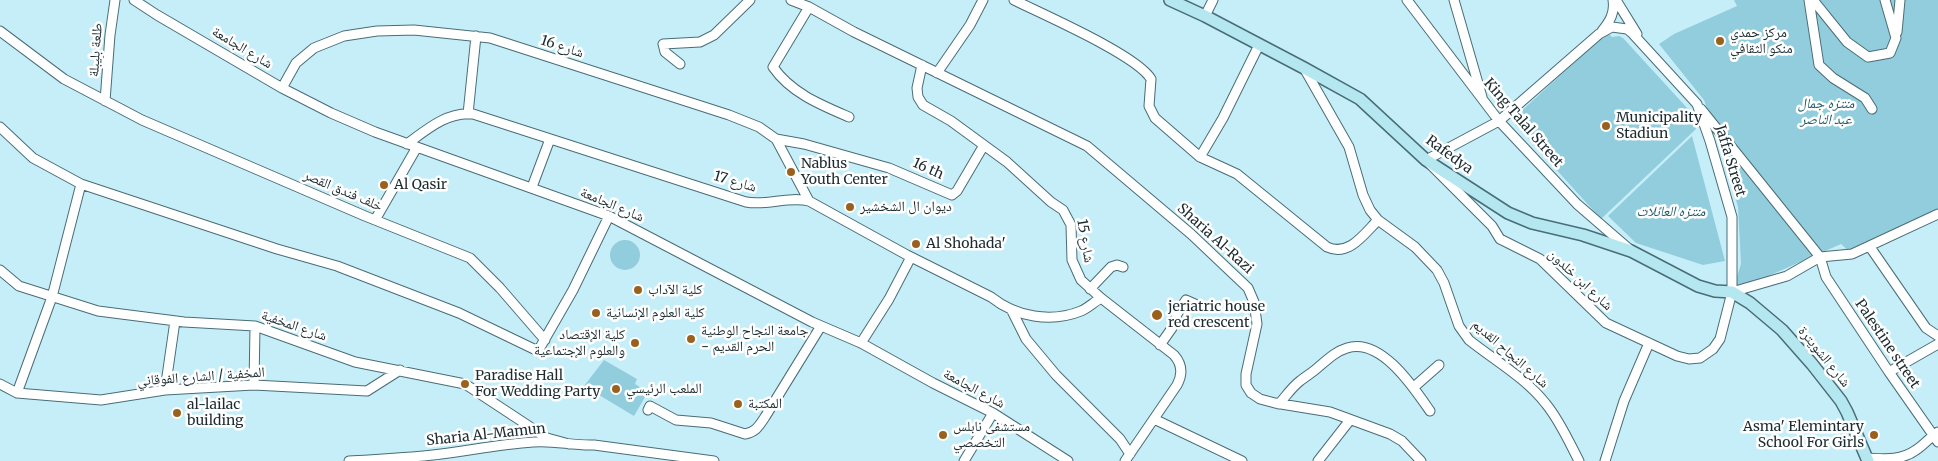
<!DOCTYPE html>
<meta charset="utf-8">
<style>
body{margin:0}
canvas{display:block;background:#c6eef8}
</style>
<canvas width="1938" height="461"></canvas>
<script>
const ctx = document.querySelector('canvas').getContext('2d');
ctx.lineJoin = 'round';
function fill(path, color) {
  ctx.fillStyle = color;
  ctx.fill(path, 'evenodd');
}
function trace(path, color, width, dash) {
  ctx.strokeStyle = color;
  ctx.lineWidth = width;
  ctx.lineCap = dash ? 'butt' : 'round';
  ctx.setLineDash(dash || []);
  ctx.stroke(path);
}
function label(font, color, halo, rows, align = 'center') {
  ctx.font = font + ' Merriweather,"Noto Naskh Arabic",serif';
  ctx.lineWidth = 5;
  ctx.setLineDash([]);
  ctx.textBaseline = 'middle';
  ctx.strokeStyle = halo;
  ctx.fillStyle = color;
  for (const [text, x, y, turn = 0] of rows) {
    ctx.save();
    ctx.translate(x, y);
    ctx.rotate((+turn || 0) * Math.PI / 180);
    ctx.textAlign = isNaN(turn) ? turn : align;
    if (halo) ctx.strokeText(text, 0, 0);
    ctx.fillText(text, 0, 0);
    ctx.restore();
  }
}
fill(new Path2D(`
 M 1734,0 L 1938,0 L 1938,214 L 1852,254 L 1841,244 L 1732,292 L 1741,264 L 1738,207 L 1725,160 L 1704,100 L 1659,44 L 1674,34 L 1737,6 Z
 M 1607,32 L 1612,37 L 1619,36 L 1623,38 L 1689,110 L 1696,129 L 1601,219 L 1515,124 L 1516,116 Z
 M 1692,136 L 1725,261 L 1703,265 L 1636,243 L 1608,216 Z
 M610 255a15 15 0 1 1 30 0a15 15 0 1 1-30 0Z
 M 604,360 L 637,379 L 635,384 L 648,392 L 634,416 L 584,386 Z`), '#92cddd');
const street = new Path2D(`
 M 134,0 L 157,15 L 282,88 L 331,113 L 375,132 L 609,216 L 812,322 L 861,343 L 933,383 L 993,413 L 1068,461
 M 791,0 L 809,7 L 854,32 L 1087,146 L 1191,234 L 1248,288 L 1254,302 L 1257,324 L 1246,374 L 1246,385 L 1251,393 L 1260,399 L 1275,403 L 1330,412 L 1390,434 L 1402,441 L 1421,461
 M 1014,0 C 1042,14 1137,55 1151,79 L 1149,106 L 1155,118 L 1200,157 L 1237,174 L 1327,247 C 1349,257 1364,234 1378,220
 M 1407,0 L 1499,121 L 1577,204 L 1629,249
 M 1454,0 L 1482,97
 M 1616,0 L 1637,34
 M 1809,0 L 1819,65 L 1833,78 L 1865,98 L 1872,109
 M 1813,0 L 1847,42 L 1868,57 L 1890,53 L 1896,38 L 1885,0
 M 809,7 L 773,67 C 791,93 821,105 849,117
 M 1205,16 L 1213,0
 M 1612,27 L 1627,29 L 1632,33 L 1697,104 L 1710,141 L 1732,217 L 1732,292 L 1720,339 L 1713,349 L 1700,358 L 1689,359 L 1677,356 L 1606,323 L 1540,259 L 1500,239 L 1492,226 L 1426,160 L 1499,121 L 1599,34 Z
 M 0,31 L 64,79 L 142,120 L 365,216 L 470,258 L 500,288 L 545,340
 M 1602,31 C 1610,21 1615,13 1613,0
 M 1897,32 L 1900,0
 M 680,64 L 665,52 L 663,44 L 700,42 L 714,35 L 750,0
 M 922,65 L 917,88 L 918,97 L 923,105 L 951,121 L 1007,162 L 1051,202 L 1063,210 L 1071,225 L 1072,260 L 1081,280 L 1101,298 L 1174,355 C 1182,364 1183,374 1177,385 L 1125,461
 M 1304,68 L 1349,147 L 1363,195 L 1370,210 L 1378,220 L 1415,247 L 1437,270 L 1444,283 L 1459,326 L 1469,340 C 1494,360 1526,378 1546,404 C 1560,421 1569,442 1579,461
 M 937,73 L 970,25 L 983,0
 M 282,88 L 296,63 L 314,48 L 344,36 L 377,31 L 414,30 L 490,38 L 729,115 L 759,127 L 776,139 L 809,201
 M 105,101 L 110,35 L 115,0
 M 1701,109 L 1820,257 L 1826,277 L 1889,372 L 1938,442
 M 468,114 L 476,36
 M 0,127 L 33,158 L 81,184 L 277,249 L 337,266 L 459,313 L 538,351 L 573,290 L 609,216
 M 776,139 L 804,144 L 889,168 L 952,195 L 957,191 L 984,145
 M 407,144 C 426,130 448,111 473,114 L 746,202 C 767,206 788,196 809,201 L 907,255 L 991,297 C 1016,317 1051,323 1081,311 C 1088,308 1094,302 1101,298
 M 1200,157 L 1223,118 L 1259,45
 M 532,187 L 550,139
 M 375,220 L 417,147
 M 1870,247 L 1926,328 L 1938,336
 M 0,270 L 19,286 L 98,311 L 184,322 L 255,326 L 355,362 L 465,384 L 547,438 L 569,444
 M 1090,289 L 1111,267 L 1117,265 L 1123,267
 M 1732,292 L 1787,276 L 1820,257 L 1852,254 L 1938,214
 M 1011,309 L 1026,339 L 1056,375 L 1120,439 L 1130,454
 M 861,343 L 889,299 L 911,257
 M 1160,345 L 1172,328 L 1177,314 L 1186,300 L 1195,304
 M 1889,372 L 1938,344
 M 0,384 L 17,393 L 101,400 L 165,390 L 254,385 L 367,391 L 400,370
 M 254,385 L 255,326
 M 1414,387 L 1439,365
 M 165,390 L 175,321
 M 17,393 L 52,297 L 81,184
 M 1279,404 C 1286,396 1292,387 1300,381 C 1305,377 1310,374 1315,370 C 1326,361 1334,352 1347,348 C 1381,337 1414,388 1430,411
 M 648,410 L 650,406 L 676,420 L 711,423 L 745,434 C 756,432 759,426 765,417 L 821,326
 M 1154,419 L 1242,461
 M 1866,458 C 1884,459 1901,461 1916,450 C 1924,445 1930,437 1938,432
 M 349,461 C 380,459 411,458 441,454 C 472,450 502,444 533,442 C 554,440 573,446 594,445 L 714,461
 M 964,461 L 993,413
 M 1318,461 L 1350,420
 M 1605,461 L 1624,401 L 1649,343`);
const secondary = new Path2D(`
 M 1170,0 L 1205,16 L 1304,68 L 1360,99 L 1426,160 L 1508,213 L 1532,223 L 1583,235 L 1631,251 L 1698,286 L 1715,291 L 1732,292 L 1750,303 L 1782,330 L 1812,364 L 1841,401 L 1847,412 L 1868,461`);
trace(street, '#496d77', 11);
trace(secondary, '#496d77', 14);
trace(street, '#fff', 9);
trace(secondary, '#b4e7ef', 11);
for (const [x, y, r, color] of [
 [1720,41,5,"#99611d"],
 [1606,126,5,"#99611d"],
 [791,172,5,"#99611d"],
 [384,185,5,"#99611d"],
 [850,207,5,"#99611d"],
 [916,244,5,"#99611d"],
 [638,290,5,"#99611d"],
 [596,313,5,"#99611d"],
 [1157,315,6,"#99611d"],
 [691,339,5,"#99611d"],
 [635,343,5,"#99611d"],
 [465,384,5,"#99611d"],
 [616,389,5,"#99611d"],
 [738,404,5,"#99611d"],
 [177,413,5,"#99611d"],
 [943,435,5,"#99611d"],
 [1874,435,5,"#99611d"]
]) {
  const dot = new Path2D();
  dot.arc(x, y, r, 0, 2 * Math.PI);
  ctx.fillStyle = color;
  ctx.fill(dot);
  trace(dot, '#fff', 2);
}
label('14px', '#1b2b2f', '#fff', [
 ["مركز حمدي",1730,33],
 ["منكو الثقافي",1730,49],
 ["Municipality",1616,118],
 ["Stadiun",1616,134],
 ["Nablus",801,164],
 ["Youth Center",801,180],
 ["Al Qasir",394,185],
 ["ديوان ال الشخشير",860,207],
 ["Al Shohada'",926,244],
 ["كلية الآداب",648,290],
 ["jeriatric house",1168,307],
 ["red crescent",1168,323],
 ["كلية العلوم الإنسانية",606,313],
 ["جامعة النجاح الوطنية",701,331],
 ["- الحرم القديم",701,347],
 ["كلية الإقتصاد",625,335,"right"],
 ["والعلوم الإجتماعية",625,351,"right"],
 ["Paradise Hall",475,376],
 ["For Wedding Party",475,392],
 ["الملعب الرئيسي",626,389],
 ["المكتبة",748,404],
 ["al-lailac",187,405],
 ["building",187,421],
 ["مستشفى نابلس",953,427],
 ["التخصصي",953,443],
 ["Asma' Elemintary",1864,427,"right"],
 ["School For Girls",1864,443,"right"]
], 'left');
label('14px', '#1b2b2f', '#fff', [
 ["شارع 16",562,47,18],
 ["شارع الجامعة",242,48,31],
 ["طلعة بليبلة",96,50,-86],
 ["King Talal Street",1523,123,49],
 ["Rafedya",1449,155,36],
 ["Jaffa Street",1730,161,73],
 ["16 th",928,169,24],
 ["شارع 17",735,182,16],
 ["خلف فندق القصر",343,191,23],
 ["شارع الجامعة",612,205,23],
 ["Sharia Al-Razi",1215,239,42],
 ["شارع 15",1085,241,80],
 ["شارع ابن خلدون",1580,280,43],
 ["شارع المخفية",294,326,19],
 ["Palestine street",1887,344,56],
 ["شارع النجاح القديم",1510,354,41],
 ["شارع الشويترة",1824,357,51],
 ["المخفية / الشارع الفوقاني",201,377,-4],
 ["شارع الجامعة",974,389,28],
 ["Sharia Al-Mamun",486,435,-6]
]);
label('italic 14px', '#215966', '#fff', [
 ["منتزه جمال",1826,104],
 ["عبد الناصر",1826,120],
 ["منتزه العائلات",1671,212]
]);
</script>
